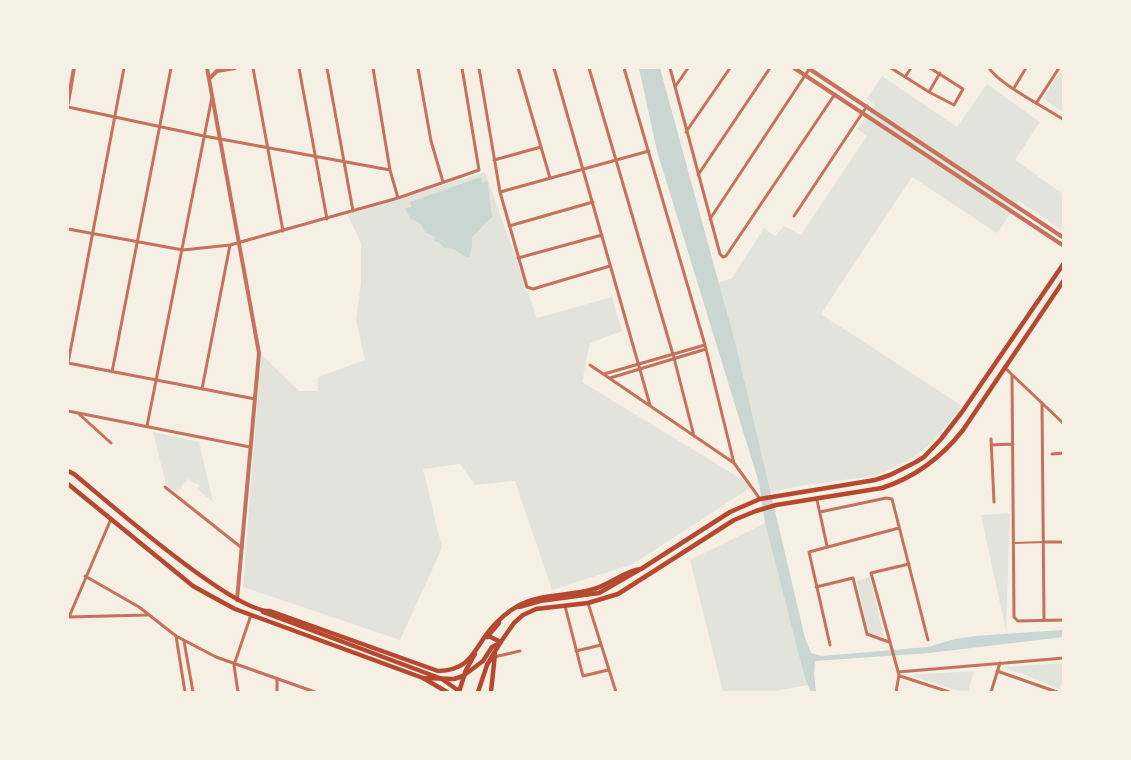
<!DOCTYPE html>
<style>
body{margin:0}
#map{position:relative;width:1131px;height:760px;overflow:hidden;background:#f6efe4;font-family:"Roboto Condensed",sans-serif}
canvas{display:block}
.frame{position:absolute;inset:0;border:69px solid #f6efe4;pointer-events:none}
</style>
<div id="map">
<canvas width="1131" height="760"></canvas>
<div class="frame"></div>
</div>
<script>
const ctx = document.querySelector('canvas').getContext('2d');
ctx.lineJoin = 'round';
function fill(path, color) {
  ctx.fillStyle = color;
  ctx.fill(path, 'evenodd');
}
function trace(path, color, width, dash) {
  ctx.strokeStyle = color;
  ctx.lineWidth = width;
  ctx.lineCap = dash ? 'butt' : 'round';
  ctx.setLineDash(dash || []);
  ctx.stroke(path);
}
fill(new Path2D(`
 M 1060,72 L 1064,74 L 1064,108 L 1062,111 L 1043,99 Z
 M 882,76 L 957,127 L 987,84 L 1040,122 L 1015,160 L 1063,194 L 1063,231 L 1019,201 L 997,233 L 912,177 L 821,314 L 962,406 L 933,442 L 908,461 L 875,476 L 805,485 L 771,492 L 718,283 L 732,278 L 764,228 L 775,236 L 784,226 L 801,235 L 867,136 L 857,129 L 875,105 L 867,99 Z
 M 485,172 L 537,318 L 612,297 L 622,331 L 590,343 L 582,382 L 753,486 L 633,564 L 552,590 L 515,481 L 475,485 L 460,464 L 423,469 L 442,548 L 400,640 L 243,587 L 261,354 L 299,391 L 318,391 L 318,377 L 365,360 L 356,319 L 361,284 L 361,243 L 347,214 Z
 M 153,432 L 199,442 L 213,502 L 197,489 L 200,486 L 187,479 L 177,493 L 166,485 Z
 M 1010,513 L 1006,631 L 981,515 Z
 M 765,523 L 808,685 L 769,692 L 723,692 L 690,560 Z
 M 870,577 L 884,637 L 868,633 L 857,581 Z
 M 1063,663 L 1063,680 L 1060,689 L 1004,667 Z
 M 974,671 L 968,692 L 962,692 L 909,675 Z`), '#e2e4dc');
fill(new Path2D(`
 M 639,68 L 660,68 L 736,346 L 805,638 L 811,653 L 822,656 L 928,647 L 955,639 L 975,636 L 1063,630 L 1063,637 L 929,653 L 815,661 L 814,674 L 816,692 L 811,692 L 805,678 L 765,523 L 759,483 L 657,151 Z
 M 481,177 L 482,183 L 487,181 C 490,194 489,205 493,217 C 485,222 480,230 472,237 L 472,246 L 469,258 C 459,255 455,246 444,248 L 440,243 L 434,241 L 435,237 L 425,232 L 421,224 L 410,218 L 405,208 L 412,207 L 410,202 Z`), '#c9d6d2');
trace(new Path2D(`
 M 1014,543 L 1044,542`), '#c5725c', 2);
trace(new Path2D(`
 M 253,68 L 283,231
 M 299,68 L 327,219
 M 327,68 L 353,211
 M 373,68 L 390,170 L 398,198
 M 418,68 L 431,141 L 443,182
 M 479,68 L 500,192 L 527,287 L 533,289 L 610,266
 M 518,68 L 550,178
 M 554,68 L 650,405
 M 589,68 L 674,358 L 694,436
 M 624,68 L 705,345 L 734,463
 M 670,68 L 720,254 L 723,257 L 726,256 L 835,94
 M 891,68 L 929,92 L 954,105 L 963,89 L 930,68
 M 989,68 C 999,84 1046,108 1064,120
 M 905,77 L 911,68
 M 675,87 L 688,68
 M 1014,88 L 1026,68
 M 929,92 L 940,73
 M 1037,102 L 1059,68
 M 68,107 L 204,136 L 390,170
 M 686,132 L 730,68
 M 494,160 L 541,147
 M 698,175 L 770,68
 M 500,192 L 649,151
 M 794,216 L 867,106
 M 710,219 L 810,68
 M 509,226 L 593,202
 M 68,229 L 183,250 L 230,245 L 398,198 L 479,170 L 462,68
 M 518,258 L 602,235
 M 68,363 L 124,68
 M 68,363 L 255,399
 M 590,365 L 734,463 L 760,499
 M 1004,367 L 1064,424
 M 112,372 L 171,68
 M 604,374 L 705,345
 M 1012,375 L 1014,617 L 1018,621 L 1064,620
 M 610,378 L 706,349
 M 202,389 L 230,245
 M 1042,403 L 1044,620
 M 68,411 L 250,447
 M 79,414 L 111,443
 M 147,426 L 212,97
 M 991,439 L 994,502
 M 991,445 L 1013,444
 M 1052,454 L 1064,453
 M 165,487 L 242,548
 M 817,500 L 827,546
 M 820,512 L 886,498 L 892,499 L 928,640
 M 1044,542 L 1064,542
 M 85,576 L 139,607 L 176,636 L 216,657 L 315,692
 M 816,587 L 853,578 L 867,634 L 889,642
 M 588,603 L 616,692
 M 565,606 L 583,676 L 608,670
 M 68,617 L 147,615
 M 69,617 L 111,519
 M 176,636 L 185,692
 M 184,641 L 193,692
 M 830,645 L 809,552 L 899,528
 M 576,651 L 601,645
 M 494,657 L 520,651
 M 997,671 L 1057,692
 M 898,672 L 1064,658
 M 900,676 L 949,692
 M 277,678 L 277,692
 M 238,692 L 234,665 L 251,615
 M 896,692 L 899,675 L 871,573 L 909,564
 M 991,692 L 1000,663`), '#c5725c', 3);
trace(new Path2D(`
 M 207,68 L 259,353 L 237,600
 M 794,68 L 1064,246
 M 808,68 L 1064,238
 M 210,78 L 217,71 L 235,68
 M 68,103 L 74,68`), '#c5725c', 4);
trace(new Path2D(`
 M 519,607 L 540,601 L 599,593 L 639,570
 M 263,612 L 442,679 L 459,691
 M 487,637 L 499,623
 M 423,678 L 447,692
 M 459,692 L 466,670 L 475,654
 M 478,692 L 487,665 L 500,643
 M 491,692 L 495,654`), '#b5482f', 4.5);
trace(new Path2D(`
 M 68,471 L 74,474 C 107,501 234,613 270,611 L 438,671 C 475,670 473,646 496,623 C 530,589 554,600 594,589 C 611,584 624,571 641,569 L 730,512 L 760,499 L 875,480 L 890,475 L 916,462 L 924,457 L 941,439 L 962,412 L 1064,263
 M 68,484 L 193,586 L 211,596 L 235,609 L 423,678 L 454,679 L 463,676 L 483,661 L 492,647 L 500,643 L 514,623 L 523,615 L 536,609 L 588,603 L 618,594 L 734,520 L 756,511 L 776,505 L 882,488 C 916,477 941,458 963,430 L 1064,280
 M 486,635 L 501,642`), '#b5482f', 4.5);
</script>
